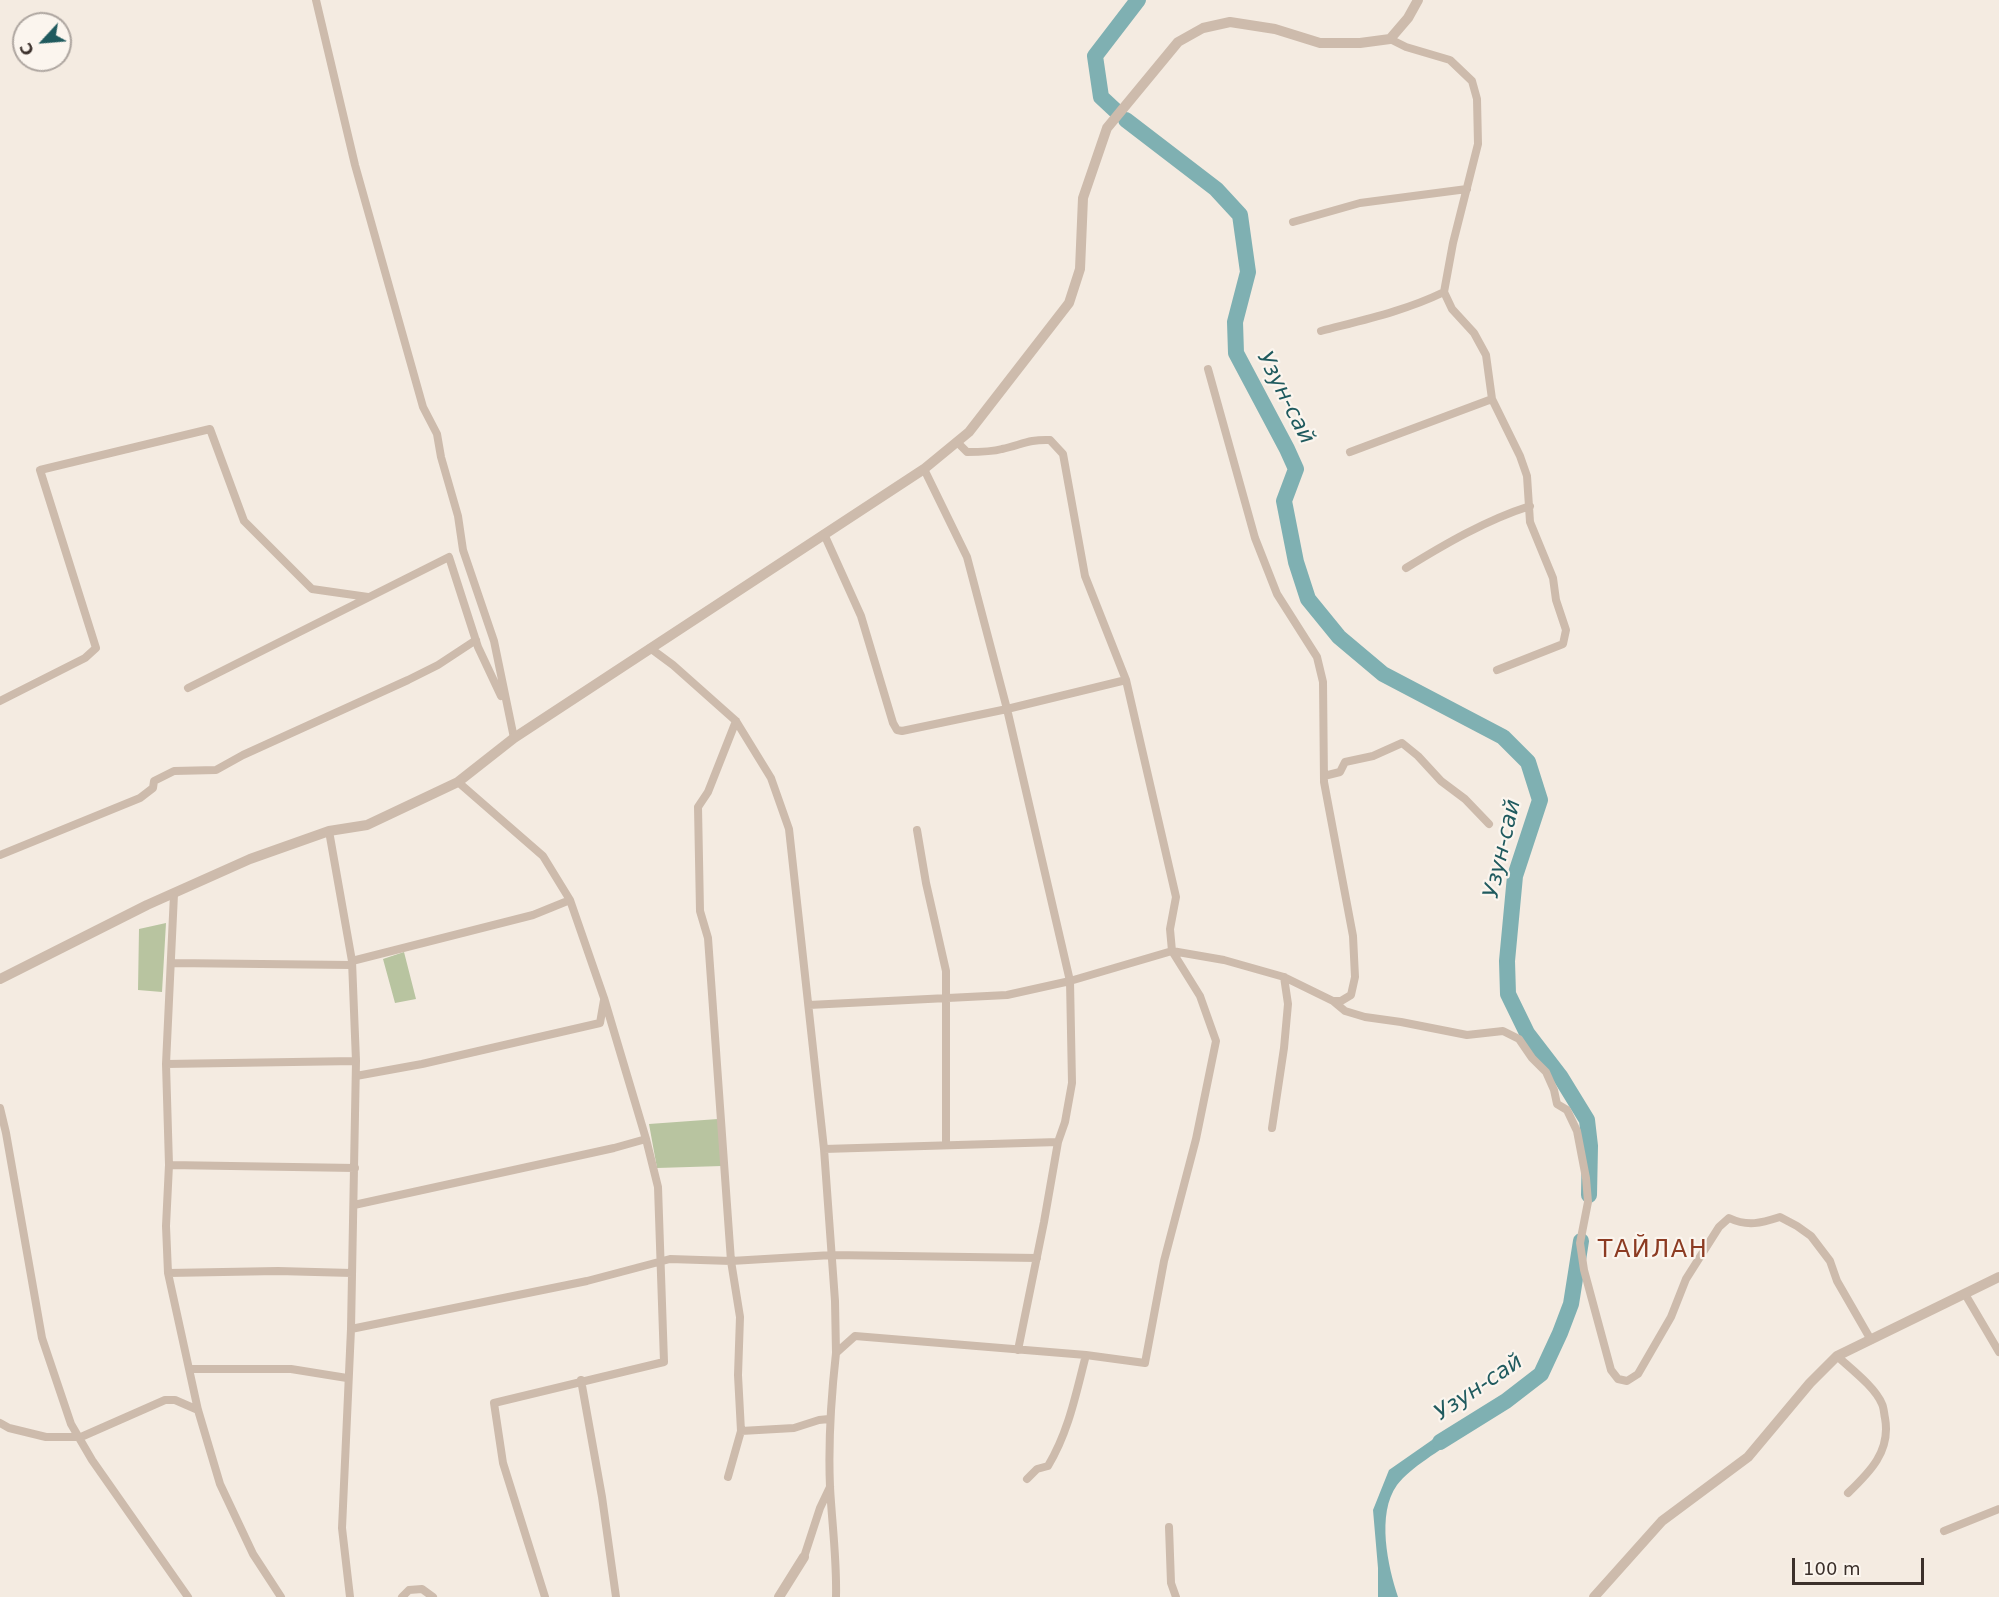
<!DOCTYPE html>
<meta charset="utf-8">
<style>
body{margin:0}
#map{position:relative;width:1999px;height:1597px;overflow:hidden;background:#f4ebe1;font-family:"DejaVu Sans",sans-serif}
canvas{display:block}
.north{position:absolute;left:12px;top:12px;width:60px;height:60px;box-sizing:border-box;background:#fbf5ee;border:2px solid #aea6a0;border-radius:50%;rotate:244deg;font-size:16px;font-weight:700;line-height:24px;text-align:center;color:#3b302b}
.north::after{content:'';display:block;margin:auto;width:21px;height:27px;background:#1f5a5e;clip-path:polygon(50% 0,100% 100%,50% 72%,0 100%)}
.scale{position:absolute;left:1792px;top:1558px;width:132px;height:27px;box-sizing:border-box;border:3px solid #3b302b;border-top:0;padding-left:8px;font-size:18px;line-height:21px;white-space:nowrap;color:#3b302b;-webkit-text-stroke:4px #fbf5ee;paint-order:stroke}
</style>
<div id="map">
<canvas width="1999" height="1597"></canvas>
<div class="north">С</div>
<div class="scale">100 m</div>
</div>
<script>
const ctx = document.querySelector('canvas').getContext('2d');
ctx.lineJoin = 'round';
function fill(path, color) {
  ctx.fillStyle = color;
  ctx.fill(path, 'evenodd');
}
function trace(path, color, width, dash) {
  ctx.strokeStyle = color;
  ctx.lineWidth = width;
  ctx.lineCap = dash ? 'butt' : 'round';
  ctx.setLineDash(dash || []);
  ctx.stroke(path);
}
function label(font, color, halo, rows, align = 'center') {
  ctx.font = font + ' "DejaVu Sans",sans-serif';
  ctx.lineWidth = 4.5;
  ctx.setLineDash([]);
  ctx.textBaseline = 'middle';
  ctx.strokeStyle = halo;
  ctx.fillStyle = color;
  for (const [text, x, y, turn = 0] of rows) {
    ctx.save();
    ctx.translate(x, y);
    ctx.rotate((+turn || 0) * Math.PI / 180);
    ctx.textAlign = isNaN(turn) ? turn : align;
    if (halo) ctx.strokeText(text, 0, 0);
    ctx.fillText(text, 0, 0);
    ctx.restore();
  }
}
fill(new Path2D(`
 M 166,923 L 162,992 L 138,990 L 139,929 Z
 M 404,952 L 416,999 L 395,1003 L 383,959 Z
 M 718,1119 L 722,1166 L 657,1168 L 649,1124 Z`), '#b8c4a0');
fill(new Path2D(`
 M 1455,1424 L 1459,1437 C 1441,1450 1411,1467 1397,1485 C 1376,1514 1388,1567 1398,1597 L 1378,1597 L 1378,1568 L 1373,1510 L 1389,1470 Z`), '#7fb0b2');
trace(new Path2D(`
 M 1116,111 L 1101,97 L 1095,56 L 1138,0
 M 1126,120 L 1216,189 L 1240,215 L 1248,272 L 1235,322 L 1236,353 L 1287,449 L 1296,469 L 1284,501 L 1296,562 L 1308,599 L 1339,637 L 1383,674 L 1503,737 L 1528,762 L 1540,800 L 1515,876 L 1507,961 L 1508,994 L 1527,1033 L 1560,1076 L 1587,1120 L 1590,1146 L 1589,1195
 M 1440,1442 L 1506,1401 L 1541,1374 L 1560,1333 L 1571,1304 L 1581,1241`), '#7fb0b2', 16);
trace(new Path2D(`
 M 316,0 L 355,165 L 423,407 L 437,434 L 441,457 L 458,516 L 463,550 L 494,641 L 514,738
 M 1390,39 L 1406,47 L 1450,60 L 1472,81 L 1477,99 L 1478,144 L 1453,243 L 1444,292 L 1452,309 L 1474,333 L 1486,355 L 1492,399 L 1520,456 L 1527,476 L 1530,522 L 1553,578 L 1556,600 L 1566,630 L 1563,644 L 1497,670
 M 1293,222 L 1360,203 L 1467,189
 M 1321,331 C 1363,320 1405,311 1444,292
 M 1350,452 L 1492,399
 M 924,469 L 967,557 L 1007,709 L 1070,981 L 1072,1083 L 1065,1122 L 1058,1142 L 1044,1222 L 1018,1350
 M 824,534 L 861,616 L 893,723 L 897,730 L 902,731 L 1007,709 L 1126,680
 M 1406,568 C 1445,544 1486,520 1530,506
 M 650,648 L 673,665 L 736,721 L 771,778 L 789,829 L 824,1149 L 835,1301 L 836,1353
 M 188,688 L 449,557 L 478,647 L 501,696
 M 0,701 L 85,658 L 96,648 L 40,470 L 210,429 L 244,521 L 312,589 L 368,597
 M 1324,776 L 1340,772 L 1345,762 L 1373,756 L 1402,743 L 1418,756 L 1441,781 L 1465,799 L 1489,824
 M 458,782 L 543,856 L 570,900 L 604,998 L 646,1139 L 658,1187 L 664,1362 L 494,1403 L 503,1463 L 545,1597
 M 917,830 L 926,883 L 946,971 L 946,1145
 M 329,831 L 352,961 L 356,1061 L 351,1329 L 342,1528 L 350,1597
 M 0,855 L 140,798 L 153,788 L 154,781 L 174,771 L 216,770 L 243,755 L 408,680 L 438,665 L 476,640
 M 174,894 L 166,1064 L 169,1165 L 166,1226 L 168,1273 L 198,1410 L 220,1484 L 253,1554 L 281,1597
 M 352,961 L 533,915 L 570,900
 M 172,963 L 351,965
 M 1333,1001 L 1345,1011 L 1365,1017 L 1401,1022 L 1467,1035 L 1503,1031 L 1519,1039 L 1532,1058 L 1546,1072 L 1554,1090 L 1557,1104 L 1567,1110 L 1577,1131 L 1586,1178 L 1588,1202 L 1580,1243 L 1584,1270 L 1611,1370 L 1618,1379 L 1627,1381 L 1638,1374 L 1671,1317 L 1686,1279 L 1719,1227 L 1729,1218 C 1748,1227 1761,1223 1780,1217 L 1797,1226 L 1811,1236 L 1830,1261 L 1837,1281 L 1871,1340
 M 809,1005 L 1007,995 L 1070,981 L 1172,951 L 1224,960 L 1284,977 L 1333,1001 L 1341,1001 L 1351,995 L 1355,977 L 1353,936 L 1324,782 L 1323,682 L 1317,657 L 1277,594 L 1255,538 L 1208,369
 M 166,1064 L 356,1061
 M 356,1076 L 422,1064 L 600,1023 L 604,1000
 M 0,1108 L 6,1133 L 42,1338 L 71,1424 L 92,1460 L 188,1597
 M 1272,1128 L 1284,1048 L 1288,1004 L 1284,977
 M 824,1149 L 1058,1142
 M 169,1165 L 355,1168
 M 354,1205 L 614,1148 L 646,1139
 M 168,1273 L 278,1271 L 352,1273
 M 1965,1294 L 1999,1352
 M 351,1329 L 587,1281 L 670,1259 L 731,1261 L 832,1255 L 1037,1258
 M 1837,1356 C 1851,1369 1875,1387 1882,1404 C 1884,1408 1884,1414 1885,1418 C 1891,1451 1870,1472 1848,1493
 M 190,1369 L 291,1369 L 347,1378
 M 581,1380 L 602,1497 L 616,1597
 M 0,1423 L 9,1428 L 46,1437 L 81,1437 L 165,1400 L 175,1400 L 198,1410
 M 741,1431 L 794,1428 L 819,1420 L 829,1419
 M 728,1477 L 741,1431 L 738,1375 L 740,1317 L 731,1261 L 708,938 L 700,911 L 698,807 L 708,792 L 736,721
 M 1027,1479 L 1037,1469 L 1048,1466 C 1069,1431 1076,1393 1086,1355
 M 1169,1527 L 1171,1583 L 1176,1597
 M 1944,1531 L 1999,1509
 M 804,1557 L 820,1508 L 830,1487
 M 402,1597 L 409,1590 L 422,1589 L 433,1597
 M 836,1597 C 837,1560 832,1524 830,1487 C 828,1441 831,1398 836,1353 L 855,1336 L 1086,1355 L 1145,1363 L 1164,1261 L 1196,1139 L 1216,1041 L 1200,996 L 1172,951 L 1170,929 L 1176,897 L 1126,680 L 1085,576 L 1063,454 L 1050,440 C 1029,439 1021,445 1002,449 C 991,452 979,452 967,452 L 957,442`), '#cdbbac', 8);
trace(new Path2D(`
 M 0,979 L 147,905 L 250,859 L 329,831 L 367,825 L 458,782 L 514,738 L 924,469 L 969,432 L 1069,303 L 1080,269 L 1083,198 L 1107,128 L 1178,42 L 1203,28 L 1230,22 L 1275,29 L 1320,43 L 1360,43 L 1390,39 L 1408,18 L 1418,0
 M 779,1597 L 804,1557
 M 1594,1597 L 1662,1521 L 1748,1457 L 1810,1383 L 1837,1356 L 1999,1277`), '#cdbbac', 10);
label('italic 22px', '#1f5a5e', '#fbf5ee', [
 ["Узун-сай",1285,398,63],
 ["Узун-сай",1503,849,-77],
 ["Узун-сай",1479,1388,-34]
]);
ctx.letterSpacing = '1.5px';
label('24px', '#8c3b22', '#fbf5ee', [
 ["ТАЙЛАН",1653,1251]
]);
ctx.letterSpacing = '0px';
</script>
